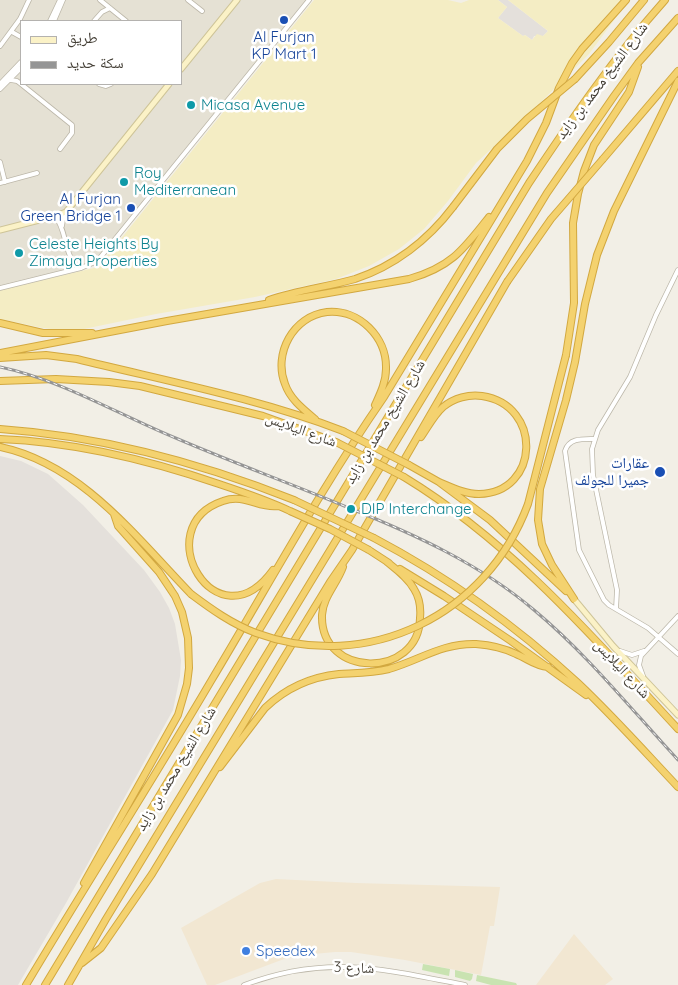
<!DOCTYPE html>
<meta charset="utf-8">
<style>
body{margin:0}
#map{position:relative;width:678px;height:985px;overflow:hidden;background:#f2efe6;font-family:Quicksand,"Noto Naskh Arabic",sans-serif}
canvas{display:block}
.legend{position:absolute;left:20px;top:20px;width:162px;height:65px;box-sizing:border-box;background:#fff;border:1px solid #b4b2af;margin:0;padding:6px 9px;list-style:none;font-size:15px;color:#443f36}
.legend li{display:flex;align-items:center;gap:10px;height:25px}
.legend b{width:25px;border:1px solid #b4b2af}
</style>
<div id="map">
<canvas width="678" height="985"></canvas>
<ul class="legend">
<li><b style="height:6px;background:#fbf2c7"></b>طريق</li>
<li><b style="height:6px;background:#959595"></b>سكة حديد</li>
</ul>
</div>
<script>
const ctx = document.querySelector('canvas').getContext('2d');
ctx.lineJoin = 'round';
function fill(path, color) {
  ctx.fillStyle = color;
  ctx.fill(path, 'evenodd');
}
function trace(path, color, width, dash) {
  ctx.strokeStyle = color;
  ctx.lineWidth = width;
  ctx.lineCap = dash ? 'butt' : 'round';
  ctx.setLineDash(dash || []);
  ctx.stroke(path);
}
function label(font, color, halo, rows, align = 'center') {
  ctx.font = font + ' Quicksand,"Noto Naskh Arabic",sans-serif';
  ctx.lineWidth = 5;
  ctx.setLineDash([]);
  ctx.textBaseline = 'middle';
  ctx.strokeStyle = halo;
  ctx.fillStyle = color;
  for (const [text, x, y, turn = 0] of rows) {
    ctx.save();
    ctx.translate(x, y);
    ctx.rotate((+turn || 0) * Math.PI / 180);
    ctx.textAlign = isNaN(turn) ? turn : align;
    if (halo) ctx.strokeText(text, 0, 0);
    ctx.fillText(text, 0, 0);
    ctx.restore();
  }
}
fill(new Path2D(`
 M 0,0 L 307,0 L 100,257 L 88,264 L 0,287 ZM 21,21 L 181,21 L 181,84 L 21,84 Z`), '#e5e1d4');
fill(new Path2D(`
 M 276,879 L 356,883 L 500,887 L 494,926 L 490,926 L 481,975 L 405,960 L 351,952 L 335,952 L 303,955 L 284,959 L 215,985 L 207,985 L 181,928 L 260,883 Z
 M 574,934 L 613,979 L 605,985 L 536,985 Z`), '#f2e7d2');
fill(new Path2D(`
 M 498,0 L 508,0 L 548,31 L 543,36 L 534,36 L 532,40 L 525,35 L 523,36 L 498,18 L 507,7 Z
 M 0,456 L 21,461 L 48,474 L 83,505 L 144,570 L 160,592 L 169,608 L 175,624 L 181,660 L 180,676 L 173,710 L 66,903 L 18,985 L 0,985 Z`), '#e4e0db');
fill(new Path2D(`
 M 423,964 L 450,969 L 449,976 L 422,970 Z
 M 455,970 L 473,974 L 472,979 L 470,981 L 455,977 Z
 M 477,975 L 516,983 L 517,985 L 491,985 L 476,981 Z`), '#c9e3b1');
fill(new Path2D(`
 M 314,0 L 448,0 L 461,3 L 469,0 L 498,0 L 507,7 L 498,18 L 523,36 L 525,35 L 532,40 L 537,34 L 543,36 L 548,31 L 508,0 L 629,0 L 589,54 L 524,119 L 476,163 L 448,201 L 424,229 L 399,249 L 369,266 L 336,279 L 255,297 L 156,314 L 84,329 L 59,330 L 43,328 L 0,319 L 0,290 L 98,267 Z`), '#f4edc4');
const street = new Path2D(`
 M 100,0 L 126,21
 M 188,0 L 202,11
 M 50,21 L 60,0
 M 54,21 L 63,0
 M 94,21 L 102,12 L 110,8
 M 12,32 L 21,37
 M 0,46 L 20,19 L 29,0
 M 11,80 L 17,81 L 21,84
 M 0,84 L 21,62
 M 21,84 L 72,125 L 72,133 L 60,149
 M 99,84 L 106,86 L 111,84
 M 0,89 L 21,68
 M 0,162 L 5,182
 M 0,183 L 37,173
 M 55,216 C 68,231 63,259 81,268
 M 62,226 L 64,213
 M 0,288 L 81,268 L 93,263 L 99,259 L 309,0
 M 594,439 C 582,439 569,438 565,451 L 579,550 L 604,600 L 609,605 L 648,628 L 678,654
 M 616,609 L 617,590 L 593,475 L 592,449 L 598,430 L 630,377 L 656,315 L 678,270
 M 620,651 L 632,655 L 644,651
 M 643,676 L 639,665 L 641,656 L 678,616
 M 244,985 C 326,954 383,969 465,985`);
const secondary = new Path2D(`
 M 181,69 L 237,0
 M 0,230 L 55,216 L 66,212 L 169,84
 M 574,599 L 613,646 L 678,715`);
const highway = new Path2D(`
 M 575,79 L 609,42 L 644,0
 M 603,159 L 678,71
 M 269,300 C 297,290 327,287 355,279 C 394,266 428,240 453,207
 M 0,323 L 43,333 L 92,333
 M 0,353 L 167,321 L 409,279 C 451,267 463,250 489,217
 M 566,355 L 574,303 L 573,223 L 578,194 L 584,171 L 594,145 L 629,92 L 638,67
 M 0,358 L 46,355 L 77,359 C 166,381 257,398 343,431
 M 0,381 L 56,379 L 109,382 L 140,386 L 263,416 L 336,442
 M 315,419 C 303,409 290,399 285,384 C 273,354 293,316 327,312 C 359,309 387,337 386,369 C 386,382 380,394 375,405
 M 0,429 C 101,436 201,463 294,500
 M 421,437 C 428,427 434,415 443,407 C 454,398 469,394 482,396 C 543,405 540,493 479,494 C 465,494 451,487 439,482
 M 0,439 C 74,442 149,460 219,484 C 243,492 267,500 290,511
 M 0,447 C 81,464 136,537 191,594
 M 409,465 L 439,482 L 490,520 L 566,591
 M 404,477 C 511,542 594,638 678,729
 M 374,538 C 448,577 516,626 578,683 C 613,716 645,752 678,787
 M 369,550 L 389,563
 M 343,567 C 337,584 323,597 322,615 C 320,679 419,679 420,618 C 421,608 419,597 414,589 C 408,578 397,570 387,562
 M 400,569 L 444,596 L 511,641 L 586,695
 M 273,570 C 217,648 146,527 223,501 C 245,493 259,509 278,506
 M 574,599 L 552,565 L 542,544 L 538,520 L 540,489 L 566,400 L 575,362 L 585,304 L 597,255 L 614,211 L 678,81
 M 220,767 L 265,708 C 286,688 310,677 339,674 C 356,673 373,673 389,669 C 420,660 442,643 476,644 C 490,645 504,648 516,654 C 528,659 535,666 548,667
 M 84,883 L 178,715 L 187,684 L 189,668 L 188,638 L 182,612 L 175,596 L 159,572 L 118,526 L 114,514
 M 82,963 L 101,948 L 152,874 L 330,582 L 352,550 L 507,282
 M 26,985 C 87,883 151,783 211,681 C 268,586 321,488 384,397 L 527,161 L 546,123 L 559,88 L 572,63 L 582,49 L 626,0
 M 45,985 L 529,183 C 571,120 614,57 665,0
 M 68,985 L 106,919 L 547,193 L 614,96 L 638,63 L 678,18`);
trace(street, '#bcb7a9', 5.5);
trace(secondary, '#cec498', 7);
trace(highway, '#d2a840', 8);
trace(street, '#fff', 4);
trace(secondary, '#fbf2c7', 5);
trace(highway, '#f4d26f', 6);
const rail = new Path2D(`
 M 0,367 C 62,380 119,415 178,439 C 234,463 292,484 349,508 C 414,534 480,564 534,610 C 587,654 631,709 678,760`);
trace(rail, '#959595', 3);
trace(rail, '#fff', 1, [4]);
const highwayBridge = new Path2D(`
 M 453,207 L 497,149 L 527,119 L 575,79
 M 507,282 L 551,219 L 603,159
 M 343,431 L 409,465
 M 336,442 L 404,477
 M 294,500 L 374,538
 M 290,511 L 330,529 L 369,550
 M 191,594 C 211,609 232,624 256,633 C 368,674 487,615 528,504 L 566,355`);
trace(highwayBridge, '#d2a840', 8, []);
trace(highwayBridge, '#f4d26f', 6);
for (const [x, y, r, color] of [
 [284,20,5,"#1a4fb4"],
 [191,105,5,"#0f9aa8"],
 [124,182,5,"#0f9aa8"],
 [131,208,5,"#1a4fb4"],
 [19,253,5,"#0f9aa8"],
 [660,472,6,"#1a4fb4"],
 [351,509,5,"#0f9aa8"],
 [246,951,5,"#3f7fe0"]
]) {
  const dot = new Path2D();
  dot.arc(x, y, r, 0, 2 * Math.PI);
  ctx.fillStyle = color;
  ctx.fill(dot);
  trace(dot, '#fff', 2);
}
label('15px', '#164399', '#fff', [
 ["Al Furjan",284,37,"center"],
 ["KP Mart 1",284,54,"center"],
 ["Al Furjan",121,199],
 ["Green Bridge 1",121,216],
 ["عقارات",649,463],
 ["جميرا للجولف",649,480]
], 'right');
label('15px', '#443f36', '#fff', [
 ["شارع الشيخ محمد بن زايد",602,81,-53],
 ["شارع الشيخ محمد بن زايد",385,422,-59],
 ["شارع اليلايس",301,430,20],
 ["شارع اليلايس",622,669,47],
 ["شارع الشيخ محمد بن زايد",176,769,-59],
 ["شارع 3",354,968,2]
]);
label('15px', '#0d838f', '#fff', [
 ["Micasa Avenue",201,105],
 ["Roy",134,173],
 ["Mediterranean",134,190],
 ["Celeste Heights By",29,244],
 ["Zimaya Properties",29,261],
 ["DIP Interchange",361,509]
], 'left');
label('15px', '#366cbe', '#fff', [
 ["Speedex",256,951]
], 'left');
</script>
